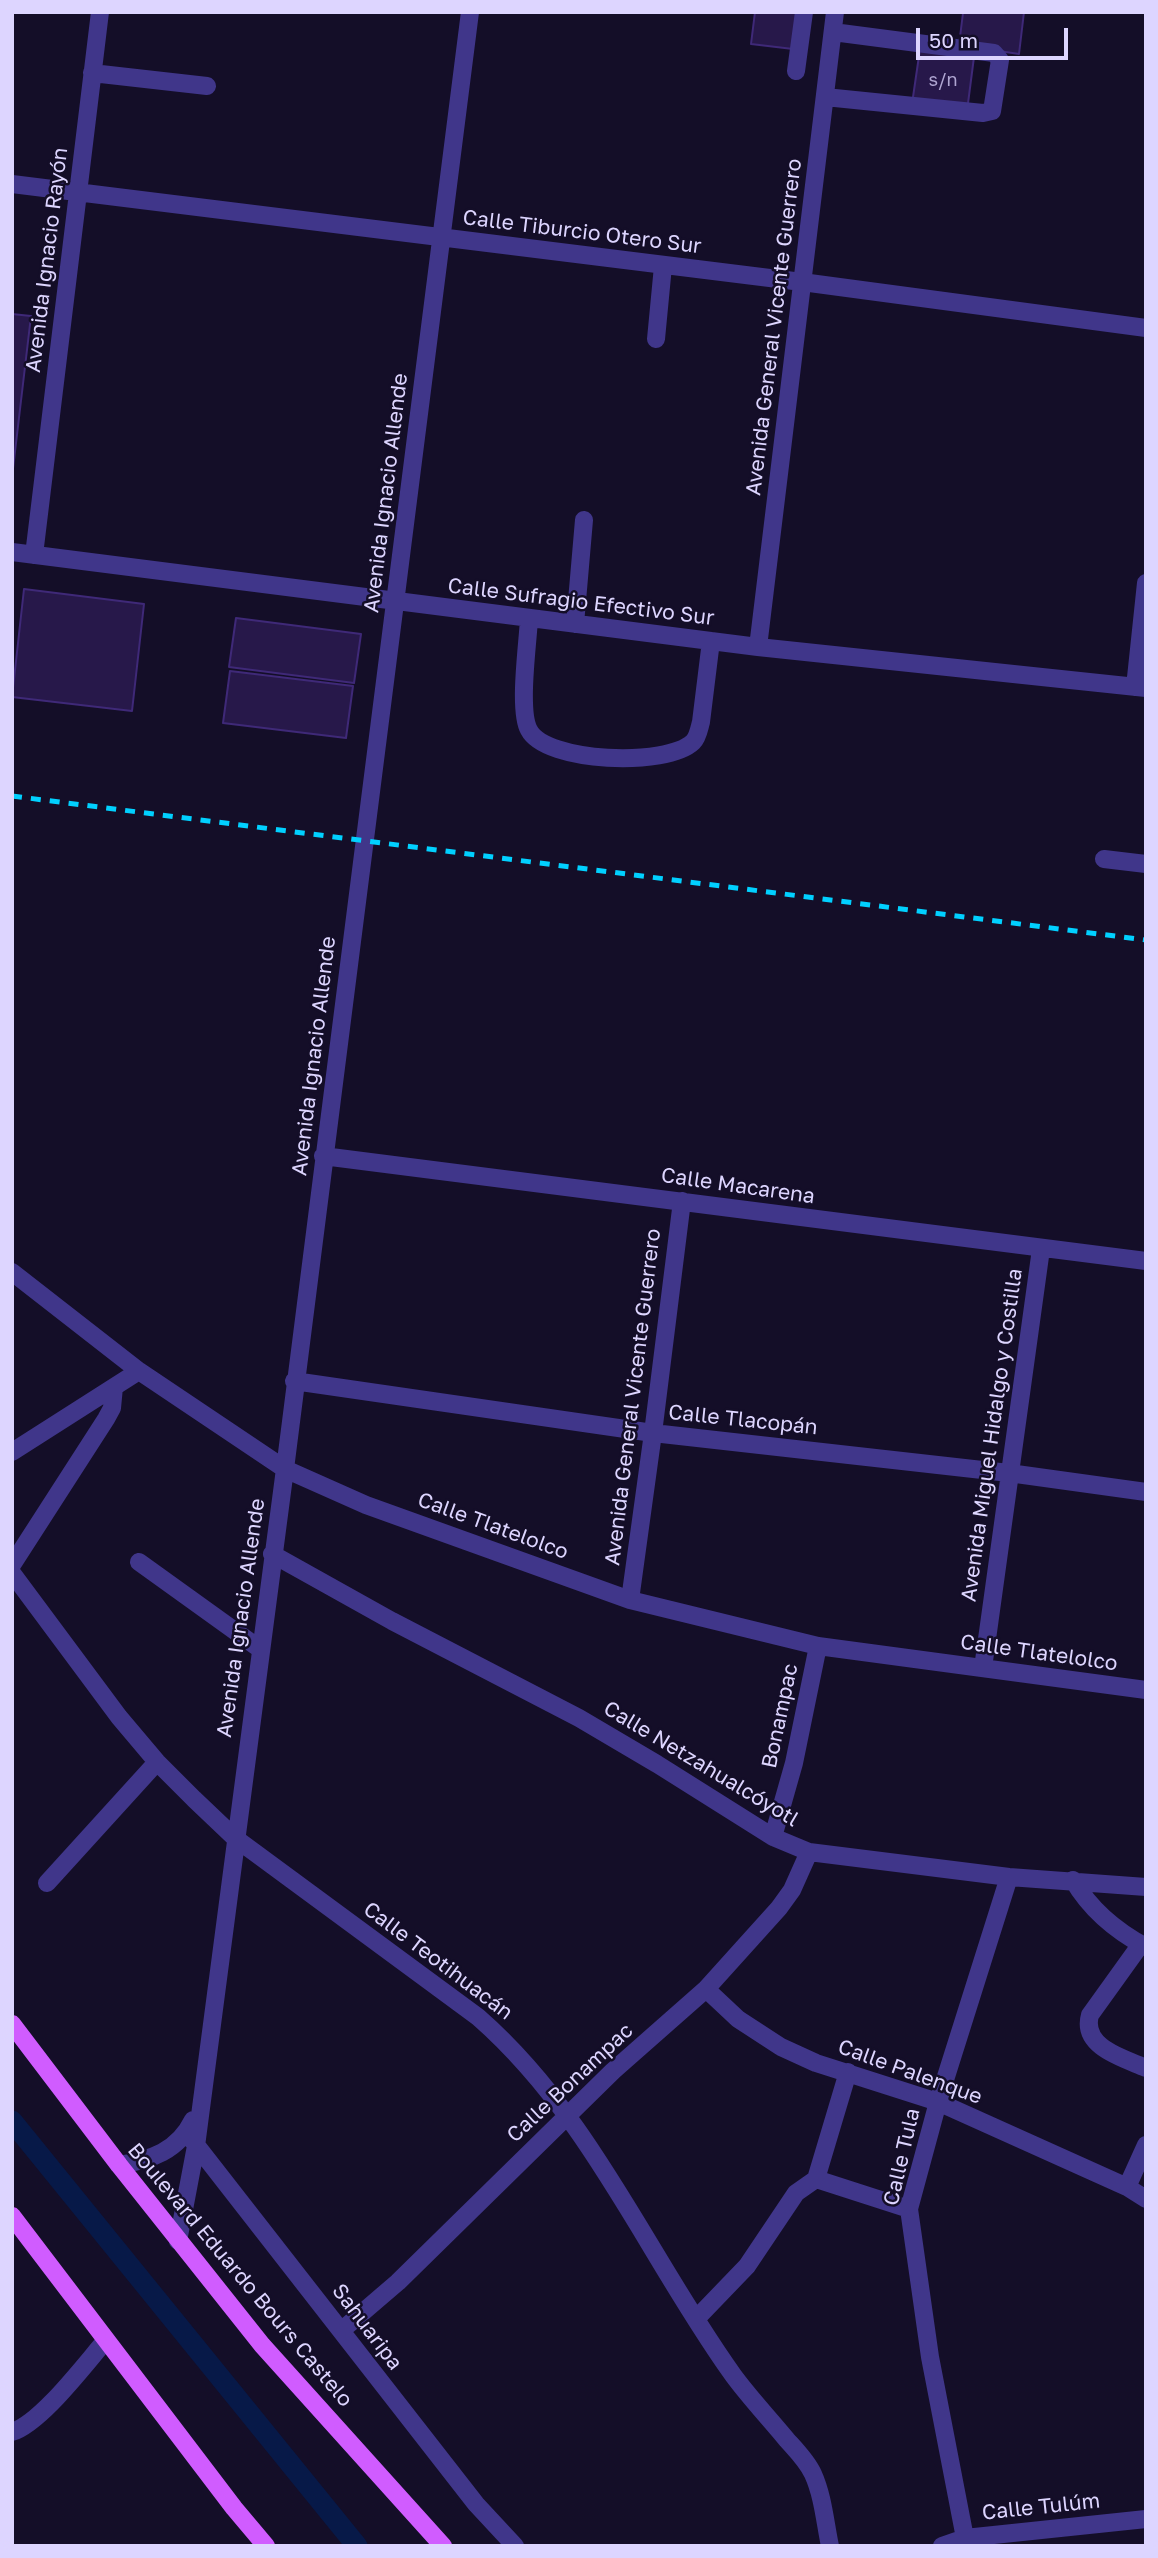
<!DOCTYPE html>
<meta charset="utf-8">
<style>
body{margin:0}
#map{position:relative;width:1158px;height:2558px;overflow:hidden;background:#140e28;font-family:"Golos Text",sans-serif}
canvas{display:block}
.frame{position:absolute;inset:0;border:14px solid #ddd5ff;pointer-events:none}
.scale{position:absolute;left:916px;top:28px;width:152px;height:32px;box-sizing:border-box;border:4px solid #ddd5ff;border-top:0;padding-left:9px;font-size:21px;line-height:24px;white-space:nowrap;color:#ddd5ff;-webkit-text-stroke:5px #140e28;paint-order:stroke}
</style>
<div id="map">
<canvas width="1158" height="2558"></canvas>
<div class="frame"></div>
<div class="scale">50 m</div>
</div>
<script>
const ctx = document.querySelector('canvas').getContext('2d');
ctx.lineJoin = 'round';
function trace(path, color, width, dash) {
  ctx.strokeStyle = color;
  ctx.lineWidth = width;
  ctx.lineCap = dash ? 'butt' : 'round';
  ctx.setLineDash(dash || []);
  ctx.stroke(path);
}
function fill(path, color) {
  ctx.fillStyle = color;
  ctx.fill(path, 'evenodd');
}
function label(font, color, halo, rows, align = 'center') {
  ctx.font = font + ' "Golos Text",sans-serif';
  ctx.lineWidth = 5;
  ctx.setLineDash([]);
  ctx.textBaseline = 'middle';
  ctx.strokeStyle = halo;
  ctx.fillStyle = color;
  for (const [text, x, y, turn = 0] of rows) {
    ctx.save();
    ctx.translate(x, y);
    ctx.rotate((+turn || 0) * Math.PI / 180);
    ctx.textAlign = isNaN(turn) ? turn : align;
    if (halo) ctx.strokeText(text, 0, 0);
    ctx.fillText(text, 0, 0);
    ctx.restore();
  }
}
trace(new Path2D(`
 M 12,2121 L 357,2546`), '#071948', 21);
const building = new Path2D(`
 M 755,12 L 798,12 L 793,49 L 751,44 Z
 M 958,12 L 1024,12 L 1019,54 L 959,45 L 963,13 Z
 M 920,49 L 974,57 L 967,111 L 912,104 Z
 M 12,314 L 31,316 L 12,477 Z
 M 24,589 L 144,604 L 132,711 L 12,697 Z
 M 236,618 L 361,634 L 354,683 L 229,667 Z
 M 230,671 L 353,686 L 346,738 L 223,723 Z`);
fill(building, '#27184a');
trace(building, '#3f2978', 2);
trace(new Path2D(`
 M 796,71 L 804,12
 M 92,73 L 207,86
 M 825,97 L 983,113 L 992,111 L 1000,60 L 994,53 L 833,32
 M 12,184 L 802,282 L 1146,328
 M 656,339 L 663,266
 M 12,552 L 758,647 L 1146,688
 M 34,555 L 100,12
 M 529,618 C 528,643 518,710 529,730 C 546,763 667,767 693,742 C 698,737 699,729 701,722 L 711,641
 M 575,624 L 584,520
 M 758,647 L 835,12
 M 1135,687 L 1146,583
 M 1104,859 L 1146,864
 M 323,1156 L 1146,1261
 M 12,1272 L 139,1371 L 285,1469 L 366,1505 L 630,1600 L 818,1646 L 1146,1690
 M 294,1381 L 653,1433 L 1009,1473 L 1146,1492
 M 12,1452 L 139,1371
 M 272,1554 L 392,1621 L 579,1718 L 657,1764 L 773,1837 L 809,1852 L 1009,1877 L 1146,1887
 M 139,1562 L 260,1649
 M 12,1565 L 106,1419 L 112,1408 L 114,1387
 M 12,1573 L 119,1717 L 157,1762 L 194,1799 L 235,1838 L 478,2017 C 591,2116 647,2255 733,2375 C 749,2397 769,2418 787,2440 C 796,2450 807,2461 813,2474 C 823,2496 825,2522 830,2546
 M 630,1600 L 653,1433 L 682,1201
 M 983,1668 L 1041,1249
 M 773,1837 L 794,1763 L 818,1646
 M 1073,1880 C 1090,1909 1116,1931 1146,1947
 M 47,1883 L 157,1762
 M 1141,1944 L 1090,2015 C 1081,2047 1123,2058 1146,2068
 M 706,1989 L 738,2019 L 781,2047 L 816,2063 L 938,2102 L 1127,2187 L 1146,2199
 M 193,2141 L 476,2504 L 515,2546
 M 119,2165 C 151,2160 178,2151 193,2120
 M 816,2179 L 909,2209
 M 1127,2187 L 1146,2145
 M 178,2241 L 196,2146 L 285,1469 L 470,12
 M 696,2319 L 747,2266 L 796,2193 L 816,2179 L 848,2072
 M 342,2330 L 398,2282 L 613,2071 L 706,1989 L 779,1908 L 792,1890 L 809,1852
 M 12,2432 C 41,2423 85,2364 106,2340
 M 965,2538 L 930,2357 L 909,2209 L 938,2102 L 1009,1877
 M 942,2546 L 965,2538 L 1146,2519`), '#40368a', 18);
trace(new Path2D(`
 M 12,2024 L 119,2165 L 262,2345 L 443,2546
 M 12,2216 L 234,2508 L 266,2546`), '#d05cff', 18);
trace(new Path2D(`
 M 12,796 L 1146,940`), '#01d0ff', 5, [10, 9]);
label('18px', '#b0a6d2', null, [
 ["s/n",943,80]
]);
label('21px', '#ddd5ff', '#140e28', [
 ["Calle Tiburcio Otero Sur",582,232,7],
 ["Avenida Ignacio Rayón",47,260,-83],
 ["Avenida General Vicente Guerrero",774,327,-83],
 ["Avenida Ignacio Allende",386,493,-83],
 ["Calle Sufragio Efectivo Sur",581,602,7],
 ["Avenida Ignacio Allende",314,1056,-83],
 ["Calle Macarena",738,1186,8],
 ["Avenida General Vicente Guerrero",633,1397,-83],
 ["Calle Tlacopán",743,1420,6],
 ["Avenida Miguel Hidalgo y Costilla",992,1435,-82],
 ["Calle Tlatelolco",493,1526,20],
 ["Avenida Ignacio Allende",241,1618,-82],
 ["Calle Tlatelolco",1039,1653,8],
 ["Bonampac",780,1716,-78],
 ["Calle Netzahualcóyotl",701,1764,31],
 ["Calle Teotihuacán",438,1961,37],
 ["Calle Palenque",910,2072,20],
 ["Calle Bonampac",570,2083,-43],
 ["Calle Tula",902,2157,-77],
 ["Boulevard Eduardo Bours Castelo",240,2275,50],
 ["Sahuaripa",367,2327,53],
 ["Calle Tulúm",1041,2507,-6]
]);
</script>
